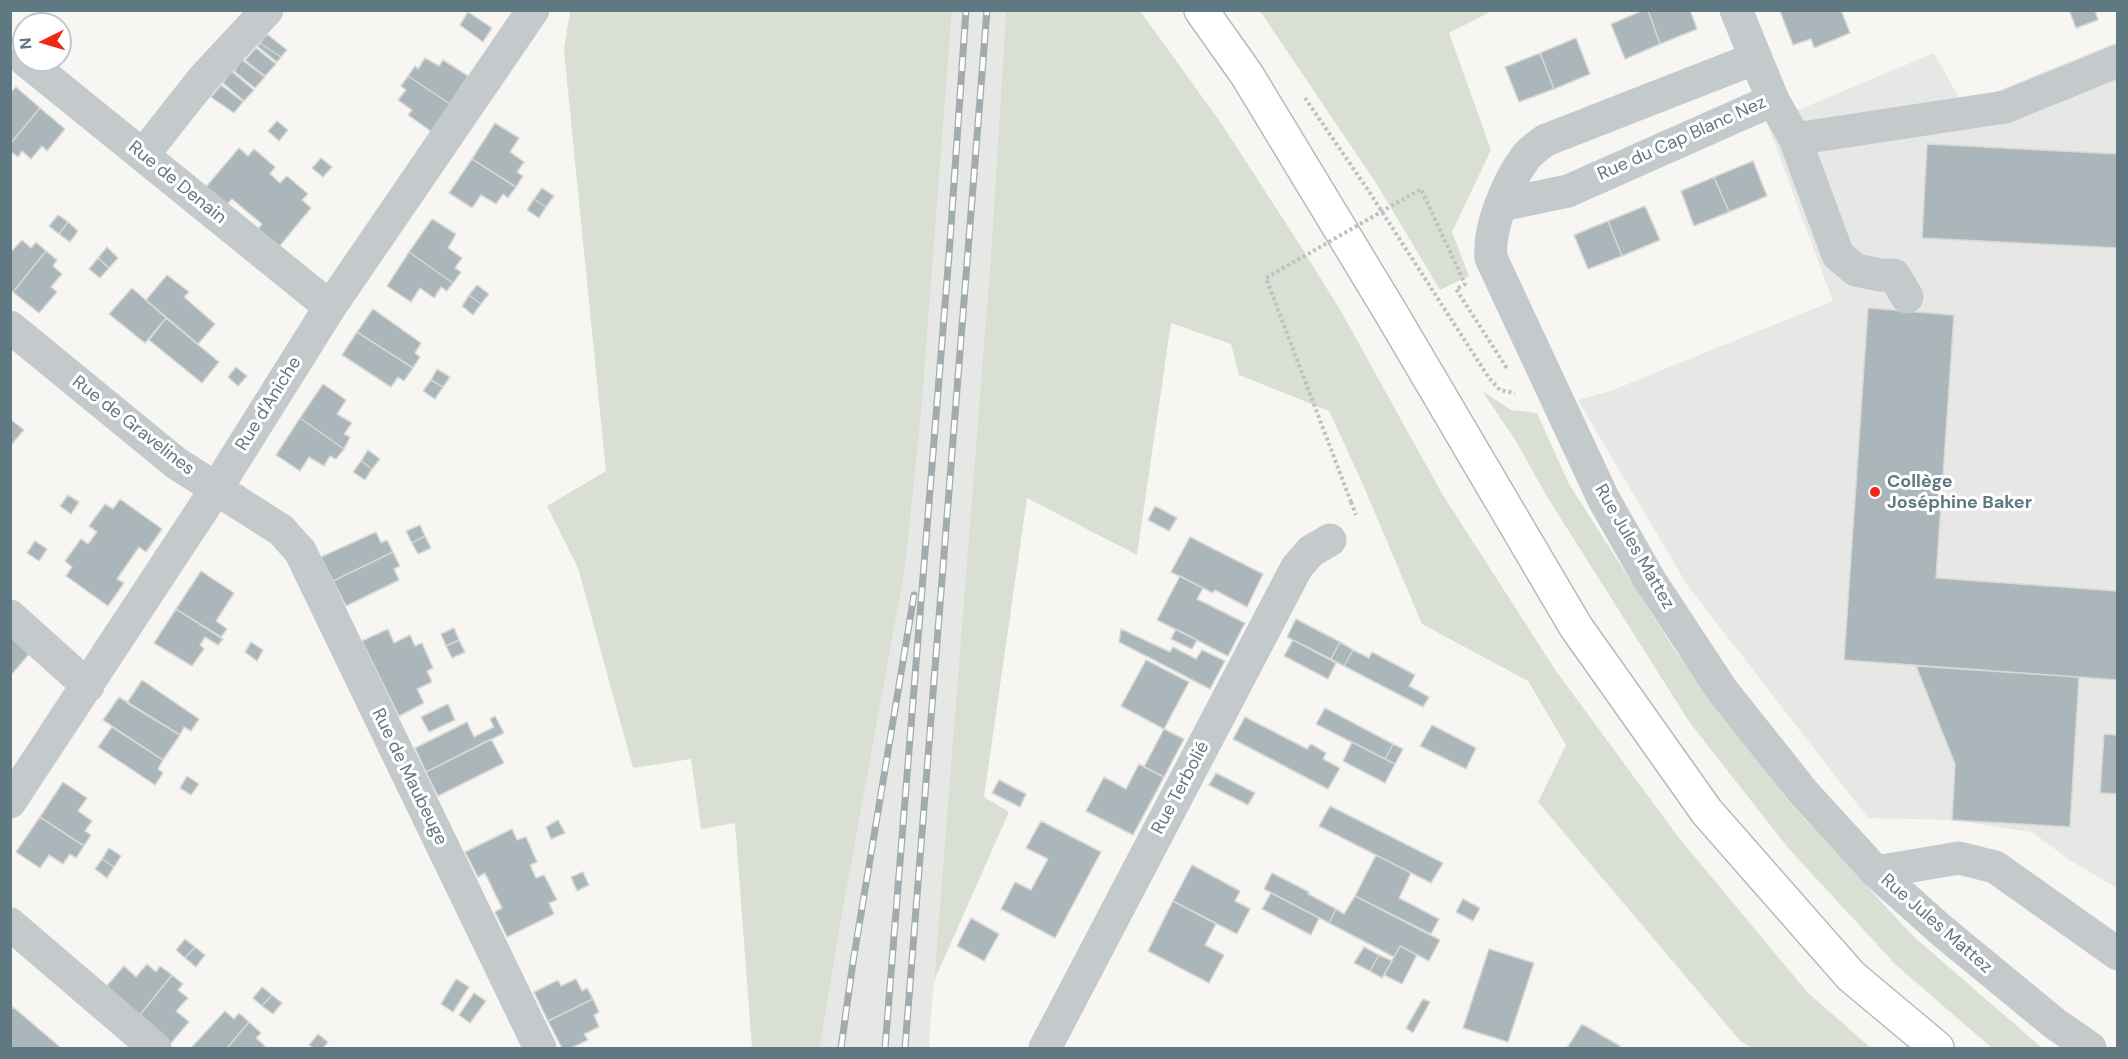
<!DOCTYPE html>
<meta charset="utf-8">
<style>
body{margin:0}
#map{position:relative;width:2128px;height:1059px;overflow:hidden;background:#f7f6f3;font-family:"DM Sans",sans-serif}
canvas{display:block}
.frame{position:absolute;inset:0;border:12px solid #5f7881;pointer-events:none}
.north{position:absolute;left:12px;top:12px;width:60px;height:60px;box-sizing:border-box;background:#fff;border:2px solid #bfc9cd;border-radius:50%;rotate:265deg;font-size:16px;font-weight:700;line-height:24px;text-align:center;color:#5f7881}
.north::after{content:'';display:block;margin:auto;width:21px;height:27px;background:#f22617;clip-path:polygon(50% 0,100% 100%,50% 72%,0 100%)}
</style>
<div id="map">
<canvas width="2128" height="1059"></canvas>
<div class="frame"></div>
<div class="north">N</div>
</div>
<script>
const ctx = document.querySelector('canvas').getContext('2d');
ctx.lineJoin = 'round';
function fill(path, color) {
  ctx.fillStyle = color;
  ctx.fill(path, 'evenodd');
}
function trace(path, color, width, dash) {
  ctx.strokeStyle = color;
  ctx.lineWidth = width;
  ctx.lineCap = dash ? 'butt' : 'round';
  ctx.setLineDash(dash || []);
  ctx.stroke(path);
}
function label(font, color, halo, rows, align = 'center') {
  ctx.font = font + ' "DM Sans",sans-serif';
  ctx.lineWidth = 6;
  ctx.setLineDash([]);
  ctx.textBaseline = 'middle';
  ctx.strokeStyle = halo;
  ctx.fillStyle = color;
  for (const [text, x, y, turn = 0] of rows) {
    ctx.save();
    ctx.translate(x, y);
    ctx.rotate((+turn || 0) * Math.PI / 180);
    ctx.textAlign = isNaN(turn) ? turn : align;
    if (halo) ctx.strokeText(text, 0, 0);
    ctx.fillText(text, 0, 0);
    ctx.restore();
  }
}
fill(new Path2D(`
 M 952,11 L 1006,11 L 991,253 L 934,981 L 929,1043 L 931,1048 L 820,1048 L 841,920 L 905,568 L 921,416 Z
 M 2117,42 L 2117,888 L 2068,859 L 2032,832 L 1952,820 L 1868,818 L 1687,585 L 1578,400 L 1613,390 L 1833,301 L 1767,123 L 1934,53 L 1963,105 Z`), '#e7e8e6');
fill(new Path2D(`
 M 570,11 L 952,11 L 921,416 L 905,568 L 841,920 L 820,1048 L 752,1048 L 735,823 L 701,829 L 691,759 L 633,768 L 578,568 L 547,506 L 606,471 L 564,50 Z
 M 1006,11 L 1140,11 L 1221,123 L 1300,245 L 1342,313 L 1441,492 L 1556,671 L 1679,838 L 1807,992 L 1871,1048 L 1753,1048 L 1741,1042 L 1538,802 L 1566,745 L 1528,681 L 1422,624 L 1361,480 L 1329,411 L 1239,375 L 1231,344 L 1171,323 L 1137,555 L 1027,498 L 984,797 L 1009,812 L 934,981 L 991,253 Z
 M 1260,11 L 1492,11 L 1449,33 L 1491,150 L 1452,232 L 1469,276 L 1440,290 L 1378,186 Z
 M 1482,391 L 1511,410 L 1537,413 L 1569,484 L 1676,652 L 1789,802 L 1912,935 L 2042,1048 L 1992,1048 L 1896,965 L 1789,849 L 1690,723 L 1546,495 L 1516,441 Z`), '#d9dfd3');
const building = new Path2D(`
 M 1644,10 L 1648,10 L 1660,44 L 1625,59 L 1611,24 Z
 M 1648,10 L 1690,10 L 1697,29 L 1660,44 Z
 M 1782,10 L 1841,10 L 1850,33 L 1814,48 L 1811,39 L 1793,45 L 1780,11 Z
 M 2069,10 L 2095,10 L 2098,20 L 2076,28 Z
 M 468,12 L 492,28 L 483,42 L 460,25 Z
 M 267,34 L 287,50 L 281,57 L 260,43 Z
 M 1576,38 L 1590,74 L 1554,89 L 1540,53 Z
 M 260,43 L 281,57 L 277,62 L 257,46 Z
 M 256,48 L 276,64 L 265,76 L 245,60 Z
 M 1540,53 L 1554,89 L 1519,102 L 1505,67 Z
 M 425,58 L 439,66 L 443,60 L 468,76 L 450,104 L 408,76 L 415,66 L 418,69 Z
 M 242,60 L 265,77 L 255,88 L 234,71 Z
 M 231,71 L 254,90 L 244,101 L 223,83 Z
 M 408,76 L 450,104 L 432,132 L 408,115 L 412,110 L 398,100 L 406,90 L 401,86 Z
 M 221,85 L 243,102 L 234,113 L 211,97 Z
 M 16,87 L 40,108 L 10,144 L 10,93 Z
 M 40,108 L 65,129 L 47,151 L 42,146 L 31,159 L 22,151 L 18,157 L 10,151 L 10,144 Z
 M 277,121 L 288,130 L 279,141 L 268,131 Z
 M 495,123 L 519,138 L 510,152 L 524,162 L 517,172 L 523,176 L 516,187 L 472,159 Z
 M 1927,144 L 2118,154 L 2118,248 L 1922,238 Z
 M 239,148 L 248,156 L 254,149 L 275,167 L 270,174 L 280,183 L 287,176 L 308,194 L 302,200 L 311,208 L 278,248 L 257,230 L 262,224 L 232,199 L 226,205 L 205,188 Z
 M 321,158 L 332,167 L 323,177 L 312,168 Z
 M 472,159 L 516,187 L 508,198 L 503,194 L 496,204 L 481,195 L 472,208 L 449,193 Z
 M 1753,161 L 1767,196 L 1729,212 L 1714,177 Z
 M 1714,177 L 1729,212 L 1694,226 L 1681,191 Z
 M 542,188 L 554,196 L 546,207 L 534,199 Z
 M 534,199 L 546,207 L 539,218 L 527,210 Z
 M 1645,206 L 1660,240 L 1622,256 L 1608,221 Z
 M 58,215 L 68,222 L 59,234 L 49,226 Z
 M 432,219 L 456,234 L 448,248 L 462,258 L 455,268 L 461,272 L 453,283 L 409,252 Z
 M 1608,221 L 1622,256 L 1588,269 L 1574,235 Z
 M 68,222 L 78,231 L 70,242 L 59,234 Z
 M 22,240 L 31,248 L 36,242 L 46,251 L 13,292 L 10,290 L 10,253 Z
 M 107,247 L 118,258 L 109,268 L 98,258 Z
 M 46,251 L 57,260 L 53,266 L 62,274 L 51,287 L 57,292 L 39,313 L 13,292 Z
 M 409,252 L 453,283 L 447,291 L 441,287 L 434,298 L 420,288 L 411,302 L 387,286 Z
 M 98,258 L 109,268 L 100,278 L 89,269 Z
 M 167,275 L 189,292 L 184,297 L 215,324 L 198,344 L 146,300 Z
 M 477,285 L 489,294 L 481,304 L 469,295 Z
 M 132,288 L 166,318 L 145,343 L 109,314 Z
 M 469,295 L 481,304 L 473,315 L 462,306 Z
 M 1868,308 L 1954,315 L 1936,578 L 2118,591 L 2118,680 L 1844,660 Z
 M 373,309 L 421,343 L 415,353 L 420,357 L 413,368 L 357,332 Z
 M 166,318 L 219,362 L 202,383 L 149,340 Z
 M 357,332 L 413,368 L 404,381 L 398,377 L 391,387 L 342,355 Z
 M 236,367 L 247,376 L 238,386 L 228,377 Z
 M 437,369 L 450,377 L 443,387 L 431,380 Z
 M 431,380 L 443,387 L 435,399 L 423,391 Z
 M 323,384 L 346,400 L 337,414 L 352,423 L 344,434 L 350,437 L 344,449 L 300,418 Z
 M 300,418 L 344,449 L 336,459 L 330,456 L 324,466 L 309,457 L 300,471 L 276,455 Z
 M 10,419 L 24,430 L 10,446 Z
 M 368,450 L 380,459 L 372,469 L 361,461 Z
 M 361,461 L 372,469 L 365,480 L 353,472 Z
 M 68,495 L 79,502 L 71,514 L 60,506 Z
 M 120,499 L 162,529 L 146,552 L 139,547 L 117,579 L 124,583 L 108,606 L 66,576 L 72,567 L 65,561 L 81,539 L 88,544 L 97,532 L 89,526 L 105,504 L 113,509 Z
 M 1155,506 L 1177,518 L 1169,531 L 1148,520 Z
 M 420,525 L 425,536 L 412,543 L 406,531 Z
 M 376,532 L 381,543 L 387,540 L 393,552 L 333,581 L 321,557 Z
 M 425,536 L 431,548 L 418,554 L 412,543 Z
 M 1190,537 L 1263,574 L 1247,607 L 1215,590 L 1213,593 L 1171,572 Z
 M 35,541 L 47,549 L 39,561 L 27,553 Z
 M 393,552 L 400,566 L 394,569 L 399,580 L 346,606 L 333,581 Z
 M 201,571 L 234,593 L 216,621 L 227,629 L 221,637 L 176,609 Z
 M 1180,576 L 1203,588 L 1197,599 L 1245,623 L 1228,656 L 1157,620 Z
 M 176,609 L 223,639 L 218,645 L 205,637 L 200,645 L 204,649 L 192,666 L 154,643 Z
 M 1296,619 L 1340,642 L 1331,659 L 1287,637 Z
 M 454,628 L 459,640 L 446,646 L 441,634 Z
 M 388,629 L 394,643 L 410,635 L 415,646 L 422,643 L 433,668 L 427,671 L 432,682 L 417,689 L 424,703 L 399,716 L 362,641 Z
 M 1121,629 L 1170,652 L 1173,647 L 1196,659 L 1202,650 L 1225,661 L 1210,689 L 1119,642 Z
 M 1176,629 L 1197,640 L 1192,649 L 1171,639 Z
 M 10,636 L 30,653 L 12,674 L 10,673 Z
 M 459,640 L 465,652 L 452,658 L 446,646 Z
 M 1293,640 L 1336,663 L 1328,679 L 1284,656 Z
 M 251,642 L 263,650 L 257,661 L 245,652 Z
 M 1340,642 L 1353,650 L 1344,666 L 1331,659 Z
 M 1353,650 L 1369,658 L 1372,652 L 1415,675 L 1409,686 L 1429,697 L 1423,707 L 1344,666 Z
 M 1146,660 L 1189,682 L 1164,729 L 1121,706 Z
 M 1916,666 L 2079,677 L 2070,827 L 1952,820 L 1955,764 Z
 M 142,680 L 199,719 L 191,731 L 184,727 L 180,735 L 127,703 Z
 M 119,697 L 180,735 L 163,760 L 103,720 Z
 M 448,704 L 455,720 L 429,732 L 421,717 Z
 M 1325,708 L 1393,744 L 1385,759 L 1316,724 Z
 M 495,716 L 504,733 L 426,772 L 415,748 L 467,722 L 474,737 L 494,727 L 490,719 Z
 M 1245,717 L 1307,749 L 1311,744 L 1326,753 L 1323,759 L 1340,768 L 1328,789 L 1233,739 Z
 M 1432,725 L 1476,748 L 1466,769 L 1420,746 Z
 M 112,727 L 163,760 L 158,769 L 163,773 L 155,785 L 98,747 Z
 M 1164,729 L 1184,739 L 1164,777 L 1144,767 Z
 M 2104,734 L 2118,735 L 2118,794 L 2100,793 Z
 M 491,739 L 504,763 L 438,796 L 426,772 Z
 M 1352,742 L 1395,764 L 1385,783 L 1343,761 Z
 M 1393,744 L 1403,749 L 1395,764 L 1385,759 Z
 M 1139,764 L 1164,777 L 1133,835 L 1086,811 L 1104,777 L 1126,789 Z
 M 1216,773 L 1255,793 L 1248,805 L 1209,785 Z
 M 187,776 L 199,784 L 191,795 L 180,788 Z
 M 999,780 L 1026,794 L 1020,807 L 992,793 Z
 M 63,782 L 87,798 L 78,811 L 92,821 L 85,831 L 91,835 L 84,846 L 40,817 Z
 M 1330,806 L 1443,863 L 1431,883 L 1319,826 Z
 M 40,817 L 84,846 L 76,858 L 70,854 L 63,864 L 49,855 L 40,868 L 16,852 Z
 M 558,820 L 565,833 L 551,839 L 546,827 Z
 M 1041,821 L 1101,852 L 1055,938 L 1001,909 L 1015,882 L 1031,890 L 1048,859 L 1026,848 Z
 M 512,829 L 517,840 L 526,837 L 537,862 L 530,865 L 536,878 L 544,875 L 557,900 L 549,903 L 554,914 L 507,937 L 495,912 L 502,908 L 485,873 L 478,877 L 465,852 Z
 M 109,848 L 121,856 L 114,867 L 102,859 Z
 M 1376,855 L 1411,873 L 1399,898 L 1439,919 L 1431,934 L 1355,896 Z
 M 102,859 L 114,867 L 107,878 L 95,869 Z
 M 1192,865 L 1240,891 L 1235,901 L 1250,909 L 1237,934 L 1173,901 Z
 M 583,872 L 589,885 L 577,891 L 571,877 Z
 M 1272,873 L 1309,892 L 1308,894 L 1336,909 L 1329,923 L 1264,889 Z
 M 1271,893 L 1319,918 L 1311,935 L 1262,909 Z
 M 1355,896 L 1440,940 L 1429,961 L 1400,946 L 1394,957 L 1329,923 L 1336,909 L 1344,914 Z
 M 1463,899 L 1480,908 L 1473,921 L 1456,912 Z
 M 1173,901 L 1216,924 L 1205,945 L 1224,955 L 1209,983 L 1148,951 Z
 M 971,918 L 999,934 L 984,961 L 957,946 Z
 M 185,939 L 195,947 L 185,958 L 176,950 Z
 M 1400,946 L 1417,955 L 1402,984 L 1384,975 Z
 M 195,947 L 205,955 L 196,967 L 185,958 Z
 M 1364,947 L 1379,955 L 1370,971 L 1354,963 Z
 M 1489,949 L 1534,963 L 1508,1042 L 1463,1028 Z
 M 1379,955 L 1392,961 L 1382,978 L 1370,971 Z
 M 147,964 L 156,972 L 160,966 L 172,975 L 139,1016 L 105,988 L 124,966 L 136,977 Z
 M 172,975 L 183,984 L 178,990 L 188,998 L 176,1011 L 189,1022 L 171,1043 L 139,1016 Z
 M 456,979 L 469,987 L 453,1012 L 441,1004 Z
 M 576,979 L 582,991 L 587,988 L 593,999 L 548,1021 L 534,992 L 558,980 L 561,986 Z
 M 262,987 L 272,995 L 262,1006 L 253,998 Z
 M 474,993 L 486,1001 L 470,1023 L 459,1015 Z
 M 272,995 L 282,1003 L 273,1014 L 262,1006 Z
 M 593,999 L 599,1012 L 594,1015 L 599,1027 L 584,1034 L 588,1040 L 571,1048 L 562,1048 L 548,1021 Z
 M 1423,999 L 1430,1002 L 1413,1033 L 1406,1028 Z
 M 13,1007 L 60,1047 L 59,1048 L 10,1048 L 10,1011 Z
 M 225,1011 L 234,1019 L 239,1013 L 249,1022 L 227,1048 L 191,1048 Z
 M 249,1022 L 261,1033 L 256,1038 L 265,1046 L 263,1048 L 227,1048 Z
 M 1582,1024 L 1620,1046 L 1618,1048 L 1567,1048 Z
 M 318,1034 L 328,1042 L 323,1048 L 313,1048 L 309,1045 Z`);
fill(building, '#aab6b9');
trace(building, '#d8d8d5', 1.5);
const major = new Path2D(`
 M 1201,10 L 1247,75 L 1391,313 L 1576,627 L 1707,812 L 1851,976 L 1937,1048`);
trace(major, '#b4bbbe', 36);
trace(new Path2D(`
 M 1305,98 L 1368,190 L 1489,378 L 1500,390 L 1515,393
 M 1351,502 L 1356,515`), '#bdc1c2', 4, [3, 3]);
trace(new Path2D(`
 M 1756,58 L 1546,140 C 1539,145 1530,151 1525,158 C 1507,183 1488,228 1491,258 L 1603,498 L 1649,579 L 1722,690 L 1803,792 L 1876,872 L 1941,930 L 2054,1023 L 2090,1048
 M 25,60 L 330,307
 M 1773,100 L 1795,139 L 2005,107 L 2118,61
 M 1795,139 L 1838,255 L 1856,270 L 1880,275 L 1894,275 L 1907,297
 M 143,155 L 203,79 L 267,10
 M 1501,205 L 1568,191 L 1773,100 L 1736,10
 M 10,327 L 176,463 L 281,530 L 300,551 L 540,1048
 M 10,616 L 88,686
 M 10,802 L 216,489 L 330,307 L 533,10
 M 1876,872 L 1959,858 L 1995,867 L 2118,954
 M 10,924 L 155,1048
 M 1045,1048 L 1297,567 L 1311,551 L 1330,540`), '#c4c9cc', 33);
trace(major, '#fff', 33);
const rail = new Path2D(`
 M 841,1048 L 853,962 L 914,595
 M 885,1048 L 949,255 L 966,10
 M 905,1048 L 987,10`);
trace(rail, '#a2acaf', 7);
trace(rail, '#fff', 4.5, [14]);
trace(new Path2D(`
 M 1351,502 L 1266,278 L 1421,189 L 1465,284 L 1456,289 L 1508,370`), '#bdc1c2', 4, [3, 3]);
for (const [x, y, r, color] of [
 [1875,492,6,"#f22617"]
]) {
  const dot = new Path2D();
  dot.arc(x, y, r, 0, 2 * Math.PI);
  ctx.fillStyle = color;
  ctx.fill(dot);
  trace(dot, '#fff', 2);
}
label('18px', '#5f7881', '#fff', [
 ["Rue du Cap Blanc Nez",1682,139,-24],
 ["Rue de Denain",177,183,39],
 ["Rue d'Aniche",269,404,-58],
 ["Rue de Gravelines",133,426,38],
 ["Rue Jules Mattez",1634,547,60],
 ["Rue de Maubeuge",409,777,64],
 ["Rue Terbolié",1181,788,-62],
 ["Rue Jules Mattez",1936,924,41]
]);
label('bold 18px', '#5f7881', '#fff', [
 ["Collège",1887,482],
 ["Joséphine Baker",1887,503]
], 'left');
</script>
